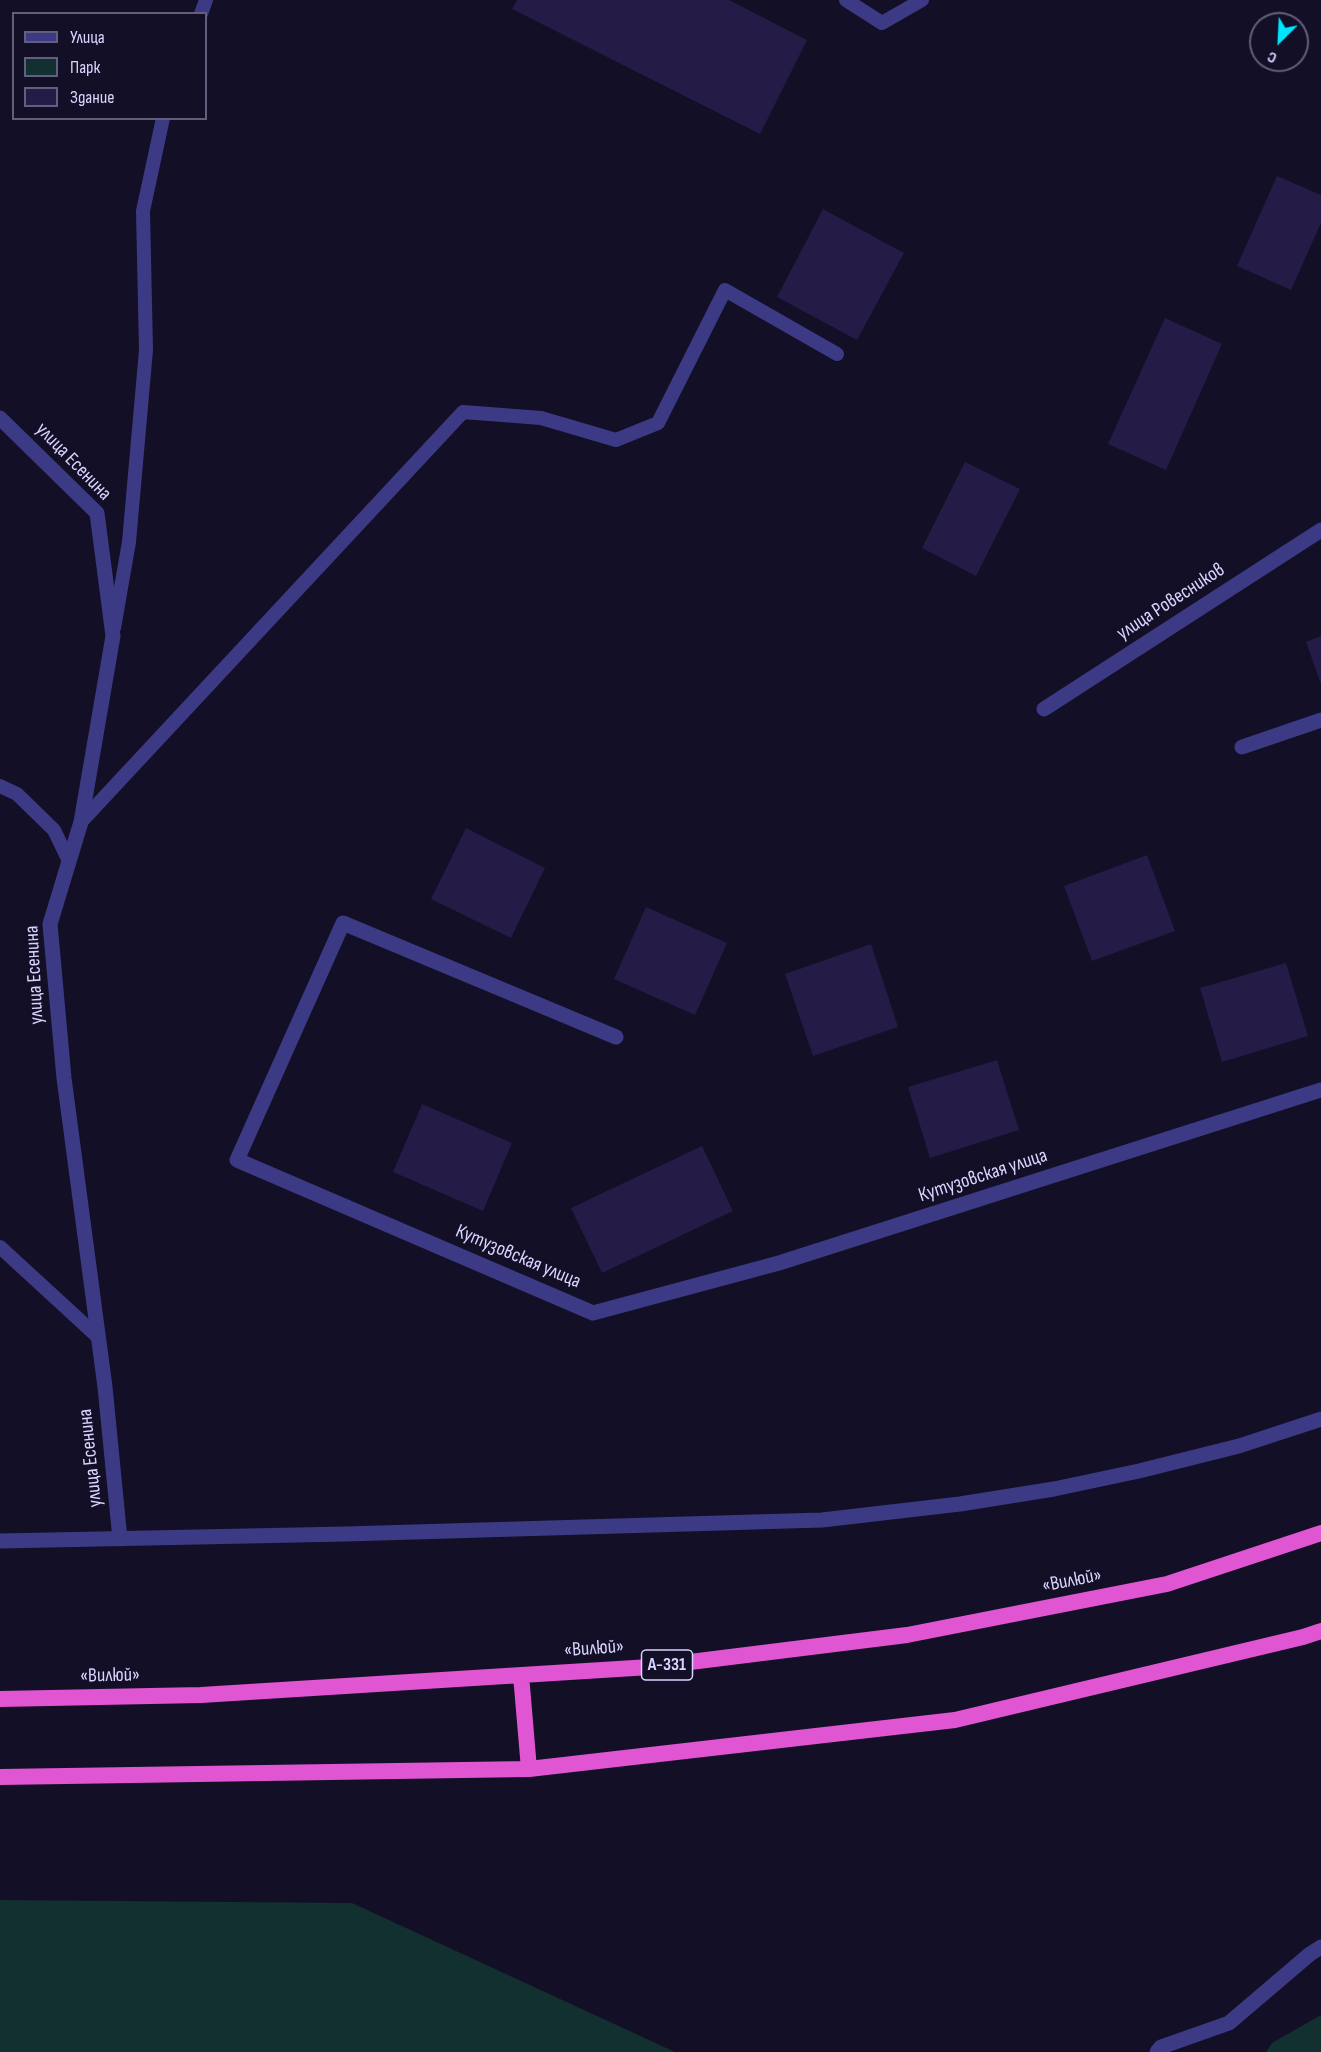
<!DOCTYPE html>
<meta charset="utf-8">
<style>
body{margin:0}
#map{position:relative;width:1321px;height:2052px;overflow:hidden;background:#130f26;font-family:"Sofia Sans Condensed",sans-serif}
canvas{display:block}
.legend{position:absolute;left:12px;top:12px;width:195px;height:108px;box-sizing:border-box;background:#130f26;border:2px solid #625e7d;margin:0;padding:8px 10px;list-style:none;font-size:18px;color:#d9d4ff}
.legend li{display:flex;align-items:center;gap:12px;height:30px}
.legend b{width:30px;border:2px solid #625e7d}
.north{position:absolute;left:1249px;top:12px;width:60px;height:60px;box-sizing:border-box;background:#130f26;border:2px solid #625e7d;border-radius:50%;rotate:204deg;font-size:16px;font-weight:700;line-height:24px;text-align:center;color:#d9d4ff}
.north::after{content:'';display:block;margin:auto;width:21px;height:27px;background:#00e5ff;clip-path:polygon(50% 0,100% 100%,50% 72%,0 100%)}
</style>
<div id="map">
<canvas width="1321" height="2052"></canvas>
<ul class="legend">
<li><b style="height:8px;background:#3d3a85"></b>Улица</li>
<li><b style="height:16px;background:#12302f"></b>Парк</li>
<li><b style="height:16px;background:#241b47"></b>Здание</li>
</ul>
<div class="north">С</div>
</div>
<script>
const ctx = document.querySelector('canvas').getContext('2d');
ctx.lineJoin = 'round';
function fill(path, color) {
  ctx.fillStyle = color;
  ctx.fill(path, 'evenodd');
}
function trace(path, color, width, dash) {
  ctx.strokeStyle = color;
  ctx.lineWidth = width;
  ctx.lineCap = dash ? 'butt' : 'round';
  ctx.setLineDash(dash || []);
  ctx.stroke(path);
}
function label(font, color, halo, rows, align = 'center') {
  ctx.font = font + ' "Sofia Sans Condensed",sans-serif';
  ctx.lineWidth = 6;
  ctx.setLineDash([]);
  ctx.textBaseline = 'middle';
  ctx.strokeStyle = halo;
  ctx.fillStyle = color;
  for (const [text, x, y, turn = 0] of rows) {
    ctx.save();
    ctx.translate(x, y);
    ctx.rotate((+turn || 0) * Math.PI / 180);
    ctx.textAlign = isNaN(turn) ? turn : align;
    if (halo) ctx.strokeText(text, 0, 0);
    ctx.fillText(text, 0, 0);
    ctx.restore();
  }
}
fill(new Path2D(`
 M 0,1900 L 352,1903 L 675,2052 L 0,2052 Z
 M 1321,2015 L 1321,2052 L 1266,2052 L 1272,2043 Z`), '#12302f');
fill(new Path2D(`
 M 517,0 L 729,0 L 807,40 L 760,134 L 512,9 Z
 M 1277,176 L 1321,195 L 1321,223 L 1291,290 L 1237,266 Z
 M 823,209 L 904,253 L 857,340 L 777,297 Z
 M 1165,318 L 1222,344 L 1166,470 L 1108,444 Z
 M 965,462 L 1020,489 L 976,576 L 922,548 Z
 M 1321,636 L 1321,684 L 1306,642 Z
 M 466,828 L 545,868 L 511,938 L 431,899 Z
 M 1147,855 L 1175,931 L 1092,961 L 1064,886 Z
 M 646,907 L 727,943 L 695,1015 L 614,979 Z
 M 871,944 L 898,1027 L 813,1056 L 785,974 Z
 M 1286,963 L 1308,1036 L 1222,1062 L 1200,988 Z
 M 997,1060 L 1019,1130 L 930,1158 L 908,1087 Z
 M 422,1104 L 512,1143 L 483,1211 L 393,1172 Z
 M 702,1146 L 733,1211 L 602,1273 L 571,1208 Z`), '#241b47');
trace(new Path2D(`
 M 846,0 L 882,23 L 922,0
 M 201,14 L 206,0
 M 114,628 L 129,542 L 146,350 L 143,211 L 163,118
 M 0,786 L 17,794 L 54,830 L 69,861
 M 81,822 L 463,412 L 541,418 L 616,440 L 658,423 L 725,290 L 837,354
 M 0,1247 L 98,1337`), '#3d3a85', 14);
trace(new Path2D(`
 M 0,418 L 97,513 L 113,636 L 81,822 L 50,924 L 64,1078 L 105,1387 L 120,1539
 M 1044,709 L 1321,530
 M 1242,747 L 1321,720
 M 616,1037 L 343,923 L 237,1160 L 593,1313 L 779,1263 L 1321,1090
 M 0,1541 L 346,1534 L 822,1520 L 960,1504 L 1054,1489 L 1139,1471 L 1239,1446 L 1321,1419
 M 1157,2052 L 1161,2047 L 1229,2023 L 1310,1954 L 1321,1947`), '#3d3a85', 15);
trace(new Path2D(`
 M 521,1675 L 529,1769
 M 0,1699 L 201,1695 L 650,1667 L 907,1635 L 1167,1584 L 1321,1533
 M 0,1777 L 529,1769 L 955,1720 L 1303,1637 L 1321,1631`), '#e055d1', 16);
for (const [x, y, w] of [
 [667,1665,51]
]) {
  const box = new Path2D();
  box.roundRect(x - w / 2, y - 15, w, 30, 4.5);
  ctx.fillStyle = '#130f26';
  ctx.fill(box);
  trace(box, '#d9d4ff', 1.5);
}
label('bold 18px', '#d9d4ff', null, [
 ["А-331",667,1665]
]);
label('20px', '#d9d4ff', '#130f26', [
 ["улица Есенина",73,462,46],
 ["улица Ровесников",1171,602,-33],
 ["улица Есенина",35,975,-93],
 ["Кутузовская улица",983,1176,-18],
 ["Кутузовская улица",518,1257,23],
 ["улица Есенина",91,1458,-96],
 ["«Вилюй»",1072,1581,-11],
 ["«Вилюй»",594,1649,-4],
 ["«Вилюй»",110,1676,-1]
]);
</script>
